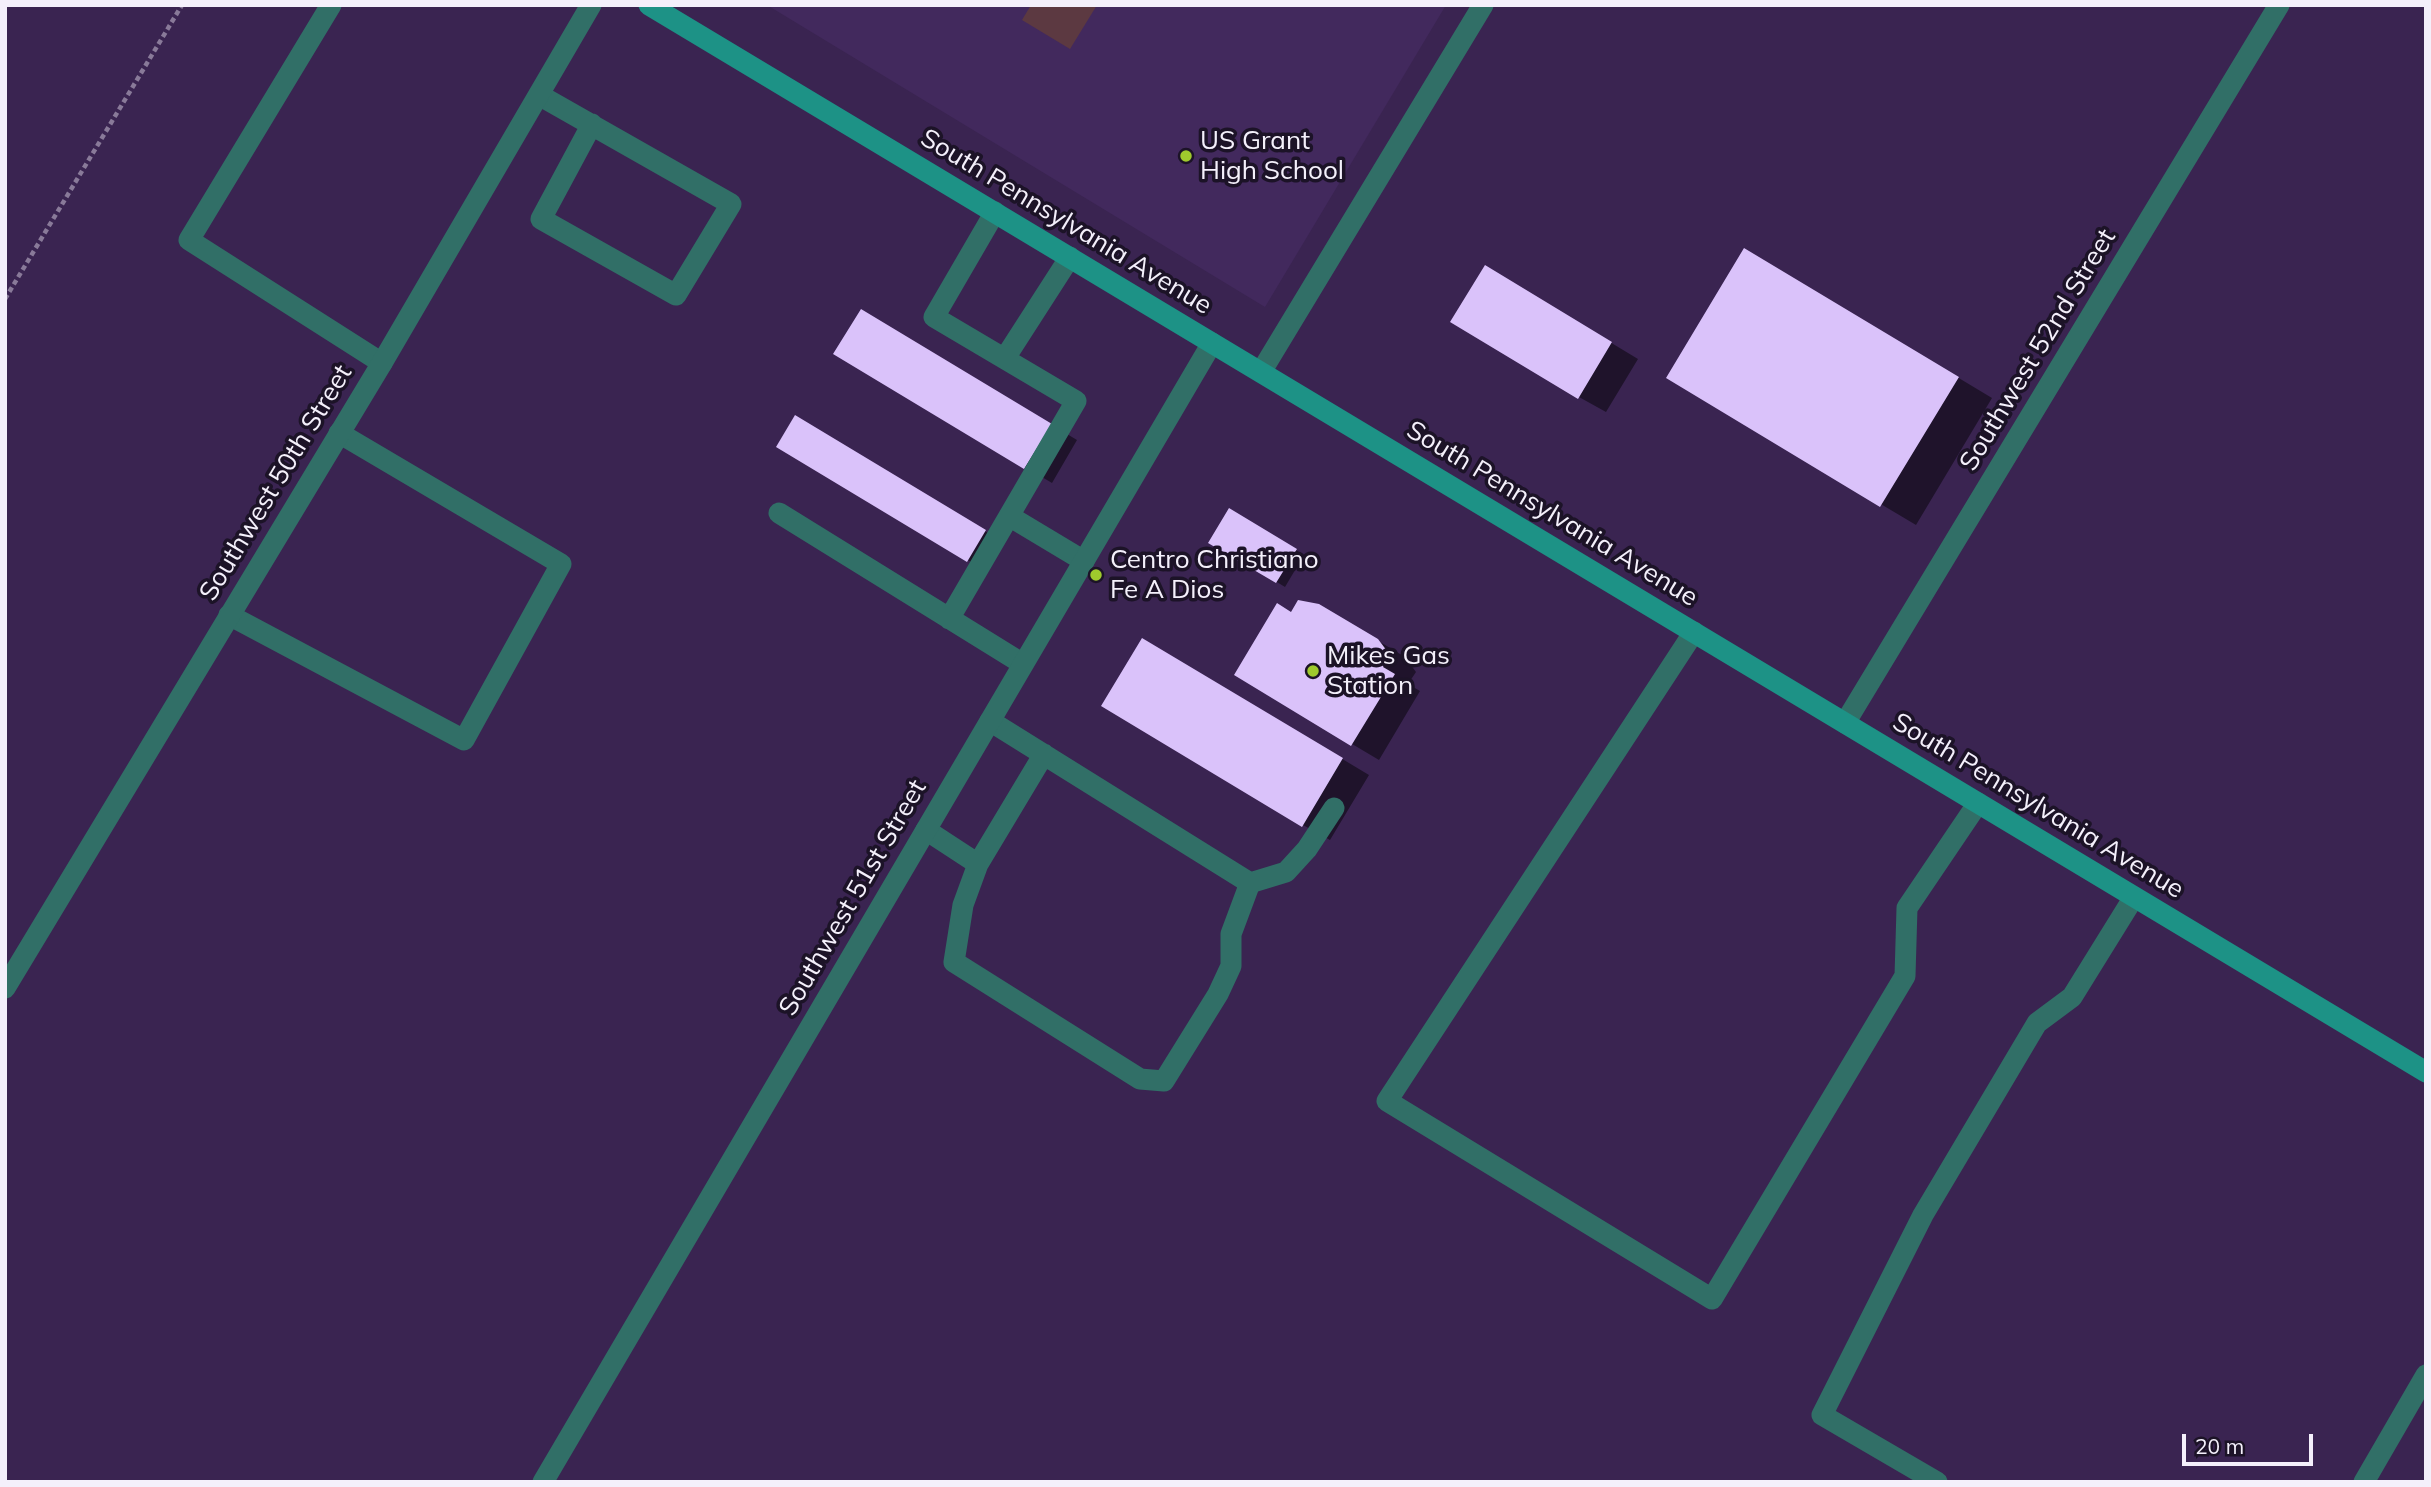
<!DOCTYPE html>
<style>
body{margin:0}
#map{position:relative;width:2431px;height:1487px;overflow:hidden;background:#3a2451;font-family:Mulish,sans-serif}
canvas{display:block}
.frame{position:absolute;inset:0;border:7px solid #f4f0fb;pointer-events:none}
.scale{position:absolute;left:2182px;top:1434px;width:131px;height:32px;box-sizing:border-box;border:4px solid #f4f0fb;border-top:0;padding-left:9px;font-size:21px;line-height:24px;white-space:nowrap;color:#f4f0fb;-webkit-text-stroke:5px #1c1327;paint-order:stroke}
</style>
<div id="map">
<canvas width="2431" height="1487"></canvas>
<div class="frame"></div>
<div class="scale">20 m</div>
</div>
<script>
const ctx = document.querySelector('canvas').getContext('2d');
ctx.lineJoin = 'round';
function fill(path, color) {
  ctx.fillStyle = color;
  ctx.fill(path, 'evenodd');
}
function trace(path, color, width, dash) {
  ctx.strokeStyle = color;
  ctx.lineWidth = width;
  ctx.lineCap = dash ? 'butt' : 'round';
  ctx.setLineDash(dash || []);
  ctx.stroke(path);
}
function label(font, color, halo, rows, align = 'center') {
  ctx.font = font + ' Mulish,sans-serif';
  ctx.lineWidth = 7;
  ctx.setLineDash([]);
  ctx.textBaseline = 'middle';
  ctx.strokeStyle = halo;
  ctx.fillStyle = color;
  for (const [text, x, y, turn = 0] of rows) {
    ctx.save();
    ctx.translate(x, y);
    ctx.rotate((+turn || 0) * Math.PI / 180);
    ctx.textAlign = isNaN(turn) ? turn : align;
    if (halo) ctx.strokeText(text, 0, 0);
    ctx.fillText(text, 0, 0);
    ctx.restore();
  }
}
fill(new Path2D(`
 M 767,5 L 1446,5 L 1265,307 Z`), '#42295d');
fill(new Path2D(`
 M 1031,5 L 1097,5 L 1070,49 L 1022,20 Z`), '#5c3941');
fill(new Path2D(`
 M 1779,270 L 1992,398 L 1916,525 L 1669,378 Z
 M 1512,283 L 1638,359 L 1606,412 L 1579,397 Z
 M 888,327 L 1077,440 L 1052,483 L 836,354 Z
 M 796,418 L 1003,542 L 986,571 L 778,446 Z
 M 1230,510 L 1304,555 L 1285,587 L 1211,542 Z
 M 1292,614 L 1347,622 L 1405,657 L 1416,672 L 1408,684 L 1420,691 L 1379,760 L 1236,675 Z
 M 1169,655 L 1369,775 L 1330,840 L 1303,825 Z`), '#0007');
fill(new Path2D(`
 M 1744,248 L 1959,377 L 1880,507 L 1666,378 Z
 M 1485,265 L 1612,342 L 1578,399 L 1450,322 Z
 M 861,309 L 1052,424 L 1024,469 L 833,354 Z
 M 795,415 L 986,530 L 967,562 L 776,447 Z
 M 1229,508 L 1297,549 L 1276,583 L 1208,543 Z
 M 1298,600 L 1319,604 L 1378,639 L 1390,655 L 1383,667 L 1395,674 L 1351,746 L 1234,675 L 1277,603 L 1291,612 Z
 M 1142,638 L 1343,758 L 1302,827 L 1101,706 Z`), '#dac2fa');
trace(new Path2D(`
 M 5,299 L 182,5`), '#897a99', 4.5, [5, 3.5]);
trace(new Path2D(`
 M 331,5 L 189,240 L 382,363
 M 539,95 L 731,204 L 676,295 L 541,219 L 592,124
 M 1005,358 L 1070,257
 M 779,513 L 1023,664
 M 1009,516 L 1084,561
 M 229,615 L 464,740 L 561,564 L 339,433
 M 949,619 L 1076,401 L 934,317 L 995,212
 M 1694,632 L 1387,1101 L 1712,1299 L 1905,976 L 1907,908 L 1978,803
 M 990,721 L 1250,883 L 1231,934 L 1231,966 L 1218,994 L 1164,1081 L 1140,1079 L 954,962 L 963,905 L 978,864 L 1044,754
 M 926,830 L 978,864
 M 1250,883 L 1286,872 L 1307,849 L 1334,808
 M 1937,1482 L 1822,1415 L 1923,1215 L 2037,1023 L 2072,997 L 2134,897
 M 2364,1482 L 2426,1375`), '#316f67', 21);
trace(new Path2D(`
 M 1261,372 L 1483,5
 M 1845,723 L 2279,5
 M 5,988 L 382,363 L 591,5
 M 543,1482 L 1212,343`), '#316f67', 21);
trace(new Path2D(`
 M 649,5 L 2426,1072`), '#1d9286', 21);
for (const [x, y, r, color] of [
 [1186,156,7,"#9fca2d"],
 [1096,575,7,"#9fca2d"],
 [1313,671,7,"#9fca2d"]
]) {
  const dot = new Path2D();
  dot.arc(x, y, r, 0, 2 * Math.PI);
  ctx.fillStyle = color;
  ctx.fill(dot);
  trace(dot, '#1c1327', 2.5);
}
label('26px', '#f4f0fb', '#1c1327', [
 ["US Grant",1200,141],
 ["High School",1200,171],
 ["Centro Christiano",1110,560],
 ["Fe A Dios",1110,590],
 ["Mikes Gas",1327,656],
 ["Station",1327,686]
], 'left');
label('26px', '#f4f0fb', '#1c1327', [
 ["South Pennsylvania Avenue",1066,222,31],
 ["Southwest 52nd Street",2038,350,-59],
 ["Southwest 50th Street",276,483,-59],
 ["South Pennsylvania Avenue",1552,514,31],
 ["South Pennsylvania Avenue",2038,806,31],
 ["Southwest 51st Street",853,898,-60]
]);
</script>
